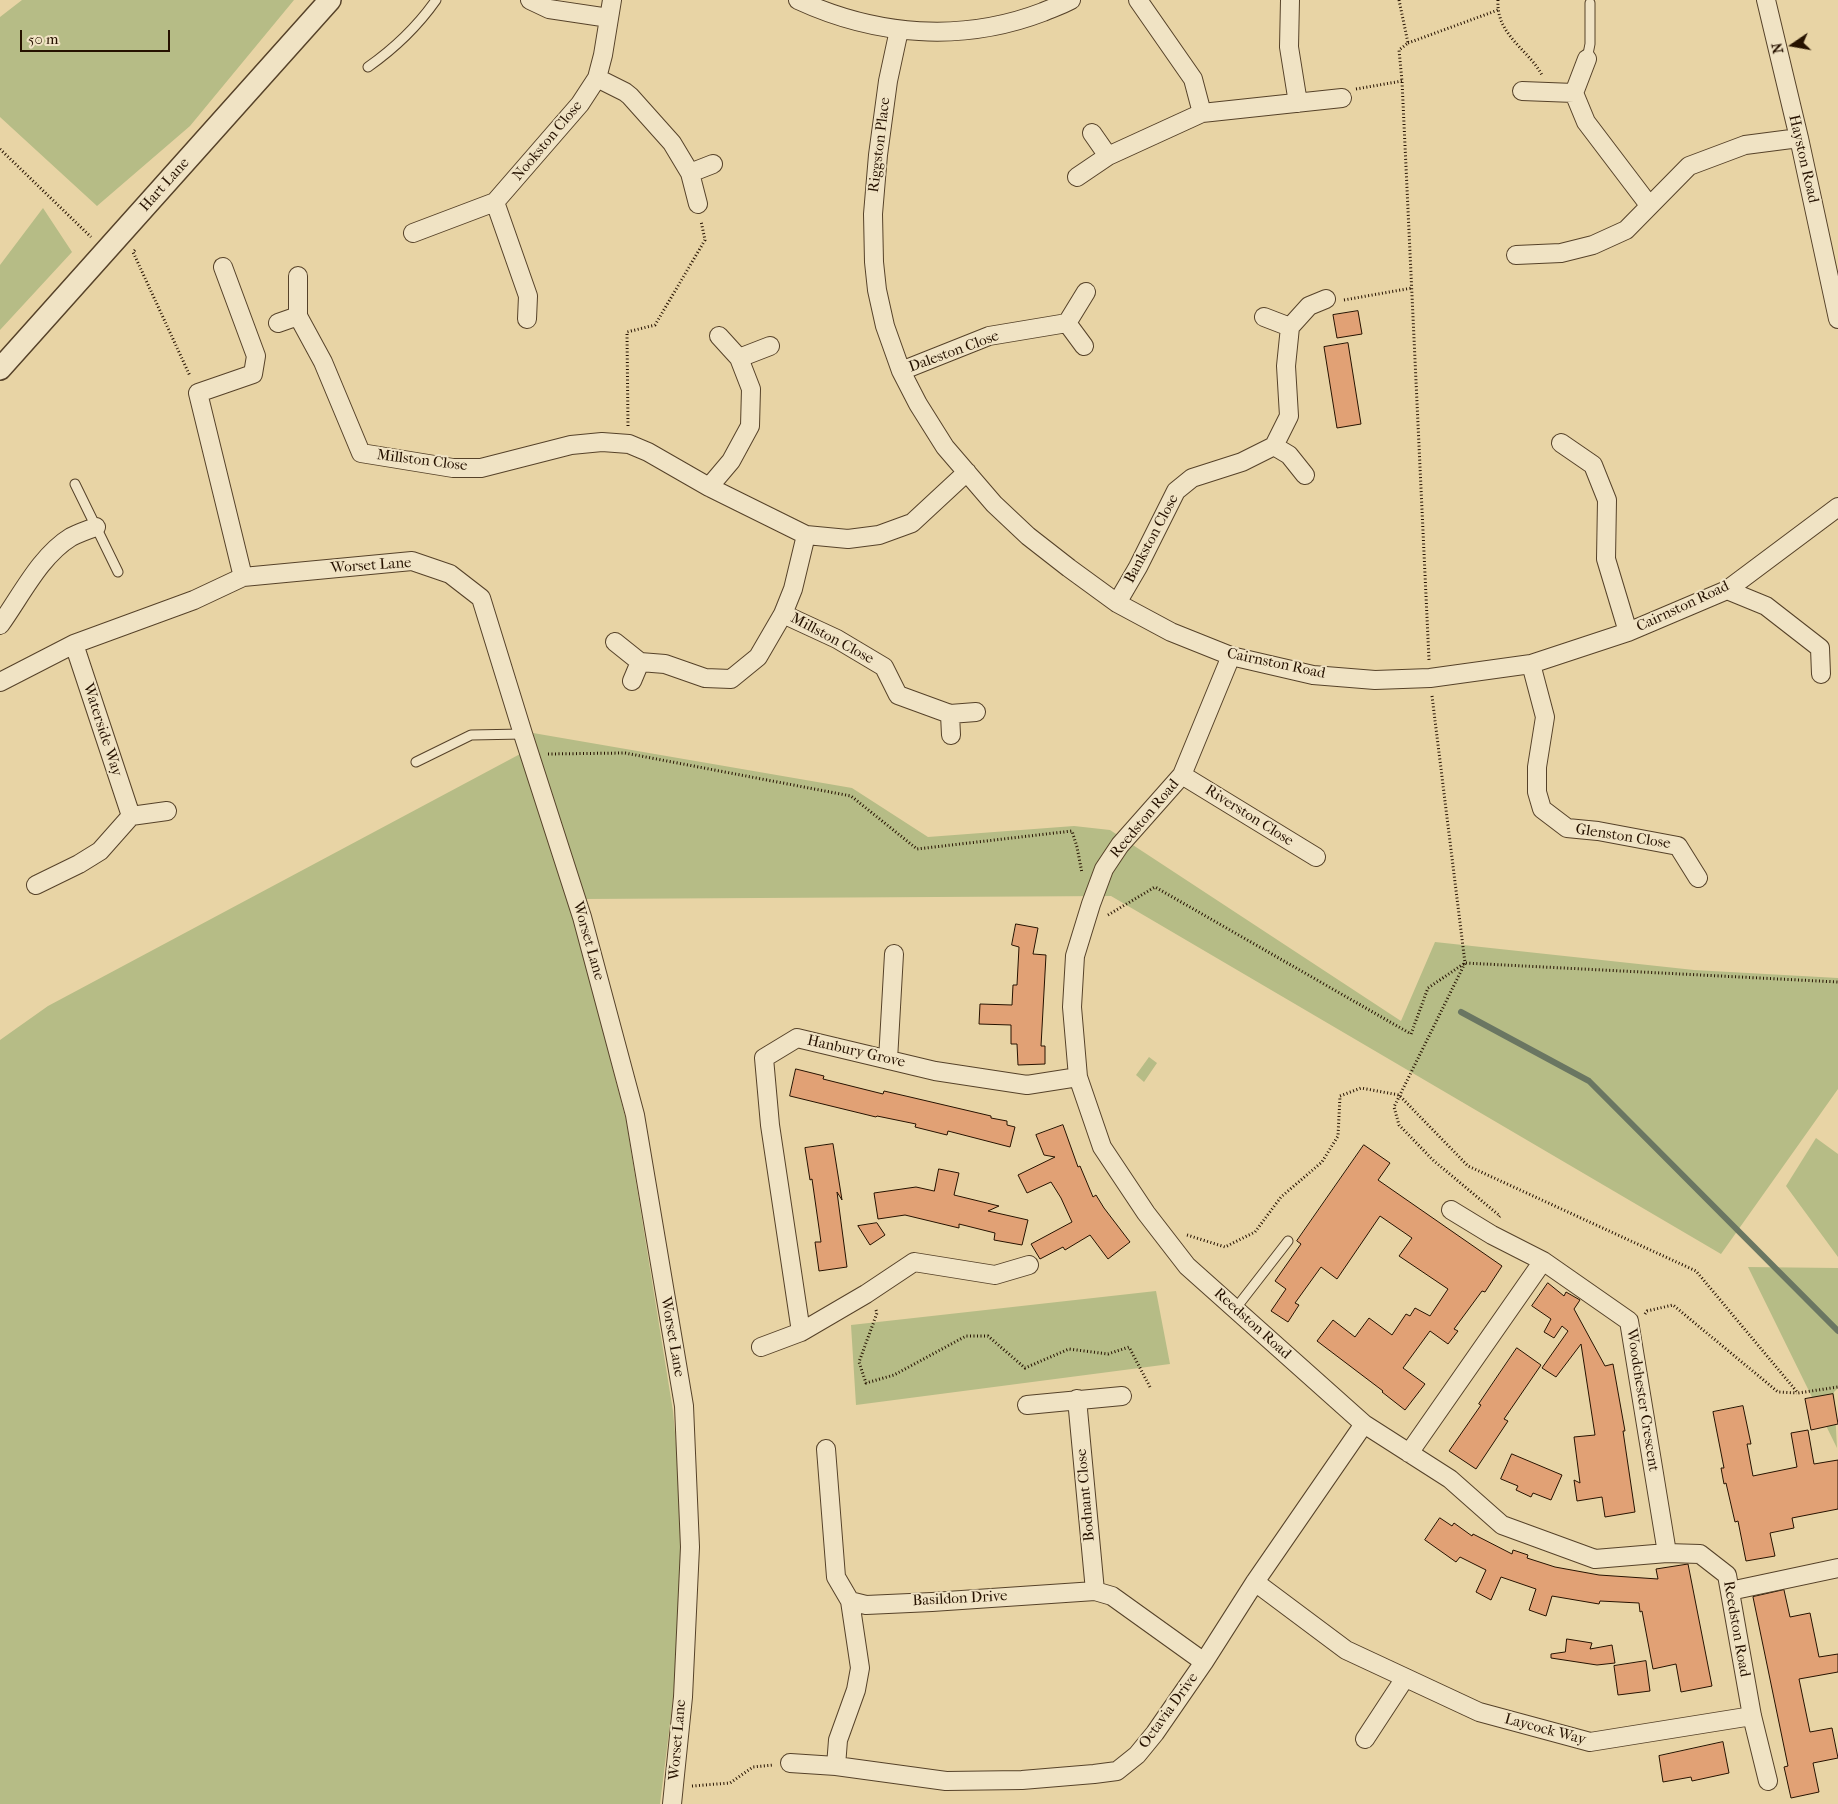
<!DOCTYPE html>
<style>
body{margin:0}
#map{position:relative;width:1838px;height:1804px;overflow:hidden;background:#e8d4a5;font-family:"IM FELL French Canon",serif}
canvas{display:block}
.north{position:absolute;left:1768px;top:20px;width:50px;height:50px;-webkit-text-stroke:4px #f0e3c4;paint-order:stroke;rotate:258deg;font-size:14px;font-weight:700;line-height:20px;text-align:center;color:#261200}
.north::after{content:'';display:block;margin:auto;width:18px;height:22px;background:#261200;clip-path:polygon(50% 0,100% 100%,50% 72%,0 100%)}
.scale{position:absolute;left:20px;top:30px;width:150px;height:22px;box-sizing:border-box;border:2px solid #261200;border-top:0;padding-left:6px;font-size:15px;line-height:18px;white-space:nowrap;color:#261200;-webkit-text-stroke:4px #f0e3c4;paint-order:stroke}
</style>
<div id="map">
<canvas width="1838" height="1804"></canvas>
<div class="north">N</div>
<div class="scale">50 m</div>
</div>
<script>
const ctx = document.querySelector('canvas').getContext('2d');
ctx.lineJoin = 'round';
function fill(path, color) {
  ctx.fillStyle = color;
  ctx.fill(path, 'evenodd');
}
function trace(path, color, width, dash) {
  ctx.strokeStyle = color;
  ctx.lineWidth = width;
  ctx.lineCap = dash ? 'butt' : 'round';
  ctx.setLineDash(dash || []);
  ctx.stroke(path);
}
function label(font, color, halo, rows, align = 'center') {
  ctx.font = font + ' "IM FELL French Canon",serif';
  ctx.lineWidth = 4;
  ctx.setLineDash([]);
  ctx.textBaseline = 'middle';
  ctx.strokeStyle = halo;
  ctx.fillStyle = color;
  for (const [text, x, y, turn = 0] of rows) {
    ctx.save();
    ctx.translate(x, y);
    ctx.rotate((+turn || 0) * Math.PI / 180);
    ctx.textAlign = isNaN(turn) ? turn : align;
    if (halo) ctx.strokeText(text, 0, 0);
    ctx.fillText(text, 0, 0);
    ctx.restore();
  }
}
fill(new Path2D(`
 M 22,0 L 294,0 L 190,126 L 97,206 L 0,117 L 0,17 Z
 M 43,208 L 72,252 L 0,330 L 0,265 Z
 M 533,733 L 852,788 L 928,837 L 1074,826 L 1110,830 L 1401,1021 L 1435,942 L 1694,970 L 1838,978 L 1838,1089 L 1721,1254 L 1111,896 L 583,899 Z
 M 522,753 L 574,920 L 626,1120 L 673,1411 L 685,1542 L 673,1699 L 660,1804 L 0,1804 L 0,1040 L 48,1006 Z
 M 1149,1057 L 1157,1063 L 1144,1082 L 1136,1075 Z
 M 1816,1138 L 1838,1154 L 1838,1257 L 1786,1186 Z
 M 1748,1267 L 1838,1268 L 1838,1388 L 1834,1392 L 1837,1448 Z
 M 1156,1291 L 1170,1364 L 856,1405 L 851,1325 Z`), '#b6bc86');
trace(new Path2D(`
 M 1461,1012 L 1589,1081 L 1838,1331`), '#6a7662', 6);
const building = new Path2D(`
 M 1358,311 L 1362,334 L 1337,338 L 1333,315 Z
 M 1348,343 L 1361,424 L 1337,428 L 1324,347 Z
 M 1016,924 L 1038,928 L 1033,954 L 1046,955 L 1041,1046 L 1045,1046 L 1045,1064 L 1018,1065 L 1017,1044 L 1011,1044 L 1011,1025 L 979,1024 L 980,1004 L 1012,1005 L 1013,985 L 1017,985 L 1019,947 L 1012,945 Z
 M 796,1069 L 824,1076 L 823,1079 L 883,1094 L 884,1091 L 910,1097 L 991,1116 L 991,1118 L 1007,1121 L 1007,1125 L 1015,1127 L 1010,1147 L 948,1131 L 947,1135 L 915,1127 L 916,1124 L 877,1116 L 876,1117 L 790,1096 Z
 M 1063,1125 L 1078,1167 L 1080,1166 L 1093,1197 L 1096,1195 L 1104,1208 L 1130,1242 L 1108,1259 L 1090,1235 L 1065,1250 L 1063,1247 L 1040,1259 L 1031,1244 L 1072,1222 L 1061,1198 L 1051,1182 L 1027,1193 L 1018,1175 L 1055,1157 L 1044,1155 L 1036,1135 Z
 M 833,1144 L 842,1200 L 837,1192 L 847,1267 L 819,1271 L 815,1242 L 821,1242 L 812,1179 L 810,1180 L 805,1148 Z
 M 1364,1145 L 1390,1163 L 1378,1180 L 1502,1266 L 1485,1292 L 1482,1291 L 1454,1329 L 1458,1331 L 1448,1344 L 1430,1331 L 1403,1368 L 1425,1384 L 1405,1410 L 1382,1392 L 1383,1391 L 1317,1341 L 1333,1320 L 1355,1337 L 1369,1318 L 1392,1335 L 1406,1314 L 1410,1316 L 1415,1308 L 1430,1316 L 1448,1289 L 1399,1256 L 1412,1238 L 1380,1216 L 1337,1279 L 1321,1267 L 1295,1303 L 1299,1305 L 1288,1322 L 1271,1311 L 1286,1289 L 1275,1281 L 1301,1244 L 1297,1241 Z
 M 939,1169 L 959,1173 L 954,1195 L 999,1206 L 988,1211 L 1028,1220 L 1022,1245 L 994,1240 L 995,1233 L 959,1224 L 959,1228 L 905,1215 L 878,1219 L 874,1193 L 916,1187 L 934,1191 Z
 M 877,1223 L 885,1235 L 870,1245 L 858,1226 Z
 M 1548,1283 L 1564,1296 L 1566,1292 L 1580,1300 L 1574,1309 L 1605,1366 L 1613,1364 L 1625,1431 L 1623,1431 L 1635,1512 L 1605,1517 L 1602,1497 L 1577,1501 L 1574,1480 L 1580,1483 L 1574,1437 L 1595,1435 L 1581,1344 L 1556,1377 L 1542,1368 L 1568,1331 L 1562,1326 L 1554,1338 L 1544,1332 L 1551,1319 L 1532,1306 Z
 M 1517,1348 L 1541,1365 L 1504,1419 L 1508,1421 L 1476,1469 L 1449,1451 L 1481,1405 L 1479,1404 Z
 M 1833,1394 L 1838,1424 L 1811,1430 L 1805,1399 Z
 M 1743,1406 L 1751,1444 L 1747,1444 L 1753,1476 L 1797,1467 L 1791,1433 L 1808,1430 L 1814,1464 L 1838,1460 L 1838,1509 L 1792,1518 L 1794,1528 L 1770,1533 L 1775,1556 L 1746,1561 L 1738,1521 L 1735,1522 L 1726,1483 L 1724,1484 L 1721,1468 L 1724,1468 L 1713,1412 Z
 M 1512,1454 L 1562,1475 L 1551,1500 L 1533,1493 L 1531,1497 L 1516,1490 L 1518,1486 L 1501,1479 Z
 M 1440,1518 L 1452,1526 L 1454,1523 L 1472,1536 L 1473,1534 L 1512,1554 L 1513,1550 L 1528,1555 L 1527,1558 L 1555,1567 L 1599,1575 L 1658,1579 L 1656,1569 L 1688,1564 L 1712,1686 L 1681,1692 L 1676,1664 L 1653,1669 L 1642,1611 L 1640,1612 L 1639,1603 L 1600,1601 L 1599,1604 L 1552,1596 L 1546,1616 L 1529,1610 L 1536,1589 L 1501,1577 L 1491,1600 L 1476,1592 L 1486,1570 L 1460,1557 L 1456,1562 L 1425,1540 Z
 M 1784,1590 L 1790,1617 L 1810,1613 L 1819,1657 L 1838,1654 L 1838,1672 L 1799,1679 L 1810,1732 L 1832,1728 L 1838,1758 L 1813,1763 L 1819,1792 L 1791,1798 L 1784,1767 L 1788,1766 L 1753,1597 Z
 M 1567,1639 L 1592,1643 L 1590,1649 L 1612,1645 L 1615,1663 L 1597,1665 L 1551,1658 L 1551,1654 L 1565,1652 Z
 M 1646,1661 L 1650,1691 L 1618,1695 L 1614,1666 Z
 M 1723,1742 L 1729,1773 L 1692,1781 L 1691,1777 L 1663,1782 L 1659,1756 Z`);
fill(building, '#e1a175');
trace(building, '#261200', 1);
const service = new Path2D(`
 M 1587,59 L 1590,44 L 1590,3
 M 368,67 C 395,48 417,27 436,0
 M 75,484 L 118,572
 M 416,762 L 471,735 L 523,734
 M 1236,1308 L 1288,1241`);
const minor = new Path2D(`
 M 530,0 L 549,9 L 609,18
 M 798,0 C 876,36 962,43 1043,12 C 1052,8 1062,5 1071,0
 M 1138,0 L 1193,79 L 1202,113 L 1342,98
 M 1290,0 L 1289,47 L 1298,103
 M 1766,0 L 1799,138 L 1838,319
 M 899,30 L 888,81 L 878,155 L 873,214 L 874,262 L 877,290 L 885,326 L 901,371 L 918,404 L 945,447 L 994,504 L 1028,536 L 1069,568 L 1117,603 L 1171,632 L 1231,656 L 1313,675 L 1375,680 L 1430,678 L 1531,664 L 1628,632 L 1727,590 L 1838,507
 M 597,78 L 625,92 L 630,96 L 672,143 L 690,173 L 698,204
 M 1522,91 L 1574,93 L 1586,122 L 1649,205
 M 1574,93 L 1587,59
 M 1092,133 L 1108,156
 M 690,173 L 713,164
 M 1077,177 L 1108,156 L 1202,113
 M 413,233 L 495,202
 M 1516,255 L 1561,253 L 1593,245 L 1626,230 L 1689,166 L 1745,145 L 1799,138
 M 223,267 L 256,356 L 253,374 L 198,393 L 243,577
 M 298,276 L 298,316 L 323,362 L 361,453 L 453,468 L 481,468 L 571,445 L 602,442 L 629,444 L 648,452 L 709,487 L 806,535 L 848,539 L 879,535 L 912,523 L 967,472
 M 1264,317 L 1290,327
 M 527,319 L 528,296 L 495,202 L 580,104 L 597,78 L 603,55 L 612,0
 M 278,323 L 298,316
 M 1084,346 L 1067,323 L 1086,292
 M 739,358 L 770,346
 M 901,371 L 989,336 L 1067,323
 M 1561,443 L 1593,465 L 1607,500 L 1606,559 L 1628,632
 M 1274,446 L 1289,455 L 1305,475
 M 709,487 L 731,461 L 750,426 L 751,389 L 739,358 L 719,336
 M 1727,590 L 1766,606 L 1820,648 L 1821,674
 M 1117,603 L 1138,567 L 1176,491 L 1192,478 L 1242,462 L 1274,446 L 1289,416 L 1286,366 L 1290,327 L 1309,306 L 1326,299
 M 783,614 L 837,639 L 884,667 L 898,695 L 950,714 L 976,712
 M 0,625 C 21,596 40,556 71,537 C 79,533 87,530 96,527
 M 615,642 L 640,662 L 665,664 L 705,678 L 731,679 L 758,657 L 783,614 L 793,589 L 806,535
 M 74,644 L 131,816
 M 1231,656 L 1182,775 L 1120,845 L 1104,869 L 1091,904 L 1075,956 L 1072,1007 L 1078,1077 L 1102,1147 L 1146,1213 L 1187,1266 L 1364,1424 L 1450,1479 L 1502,1525 L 1595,1559 L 1667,1553 L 1700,1554 L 1727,1575 L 1752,1716 L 1768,1781
 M 1531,664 L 1545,717 L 1537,767 L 1537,792 L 1542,809 L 1567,828 L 1598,831 L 1678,846 L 1698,878
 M 632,681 L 640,662
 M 0,682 L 74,644 L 194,600 L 243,577 L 412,561 L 450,574 L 481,598 L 523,734 L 582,917 L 635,1115 L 684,1406 L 690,1547 L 683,1697 L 672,1804
 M 950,714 L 951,735
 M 1182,775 L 1316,857
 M 36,885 L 79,864 L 100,851 L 131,816 L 167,811
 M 888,1060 L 894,954
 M 1451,1210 L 1492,1235 L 1543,1261 L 1629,1321 L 1667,1553
 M 801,1332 L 770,1125 L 764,1058 L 797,1038 L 935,1071 L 1027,1085 L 1078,1077
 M 761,1347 L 801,1332 L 866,1294 L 914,1262 L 995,1275 L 1029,1265
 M 1077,1399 L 1095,1591
 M 1027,1405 L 1122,1396
 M 826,1449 L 836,1577 L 850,1601 L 866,1605 L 932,1602 L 1095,1591 L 1112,1596 L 1204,1662
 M 1409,1453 L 1543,1261
 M 1255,1582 L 1346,1650 L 1479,1712 L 1590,1742 L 1752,1716
 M 1730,1591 L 1838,1568
 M 1365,1739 L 1405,1678
 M 790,1763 L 836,1766 L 946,1781 L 1022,1780 L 1094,1774 L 1117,1771 L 1137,1755 L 1155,1733 L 1204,1662 L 1255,1582 L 1364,1424
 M 836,1766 L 838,1740 L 856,1690 L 860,1668 L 850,1601`);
const tertiary = new Path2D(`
 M 0,369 L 330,0`);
trace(service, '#564229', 11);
trace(minor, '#564229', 20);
trace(tertiary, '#564229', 24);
trace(new Path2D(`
 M 1399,0 L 1408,43 L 1399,50 L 1402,81 L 1429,660
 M 1498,0 C 1496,35 1528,49 1542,75
 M 1408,43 L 1498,10
 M 1356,89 L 1402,81
 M 0,149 L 91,237
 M 135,250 L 133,252 L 190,376
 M 1344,300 L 1412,288
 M 628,426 L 627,332 L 655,325 L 705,240 L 701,221
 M 1432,696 L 1465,963 L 1394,1107 L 1399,1125 L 1434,1161 L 1500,1216 L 1499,1217
 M 548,754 L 625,753 L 851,796 L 917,849 L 1072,831 L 1077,847 L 1082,873
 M 1108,915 L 1155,887 L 1411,1034 L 1428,988 L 1465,963 L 1838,982
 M 1187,1235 L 1225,1247 L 1255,1232 L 1281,1197 L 1322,1162 L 1338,1136 L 1340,1096 L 1361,1088 L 1399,1095 L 1468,1166 L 1696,1271 L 1798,1393 L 1838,1387
 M 876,1310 L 877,1313 L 859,1362 L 866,1383 L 894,1375 L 966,1336 L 988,1336 L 1025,1368 L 1069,1349 L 1108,1354 L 1129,1347 L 1150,1387
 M 1645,1314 L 1647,1311 L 1673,1305 L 1778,1392 L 1797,1393
 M 692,1786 L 730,1783 L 753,1767 L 773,1765`), '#261200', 3, [1, 2.5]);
trace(service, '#f0e3c4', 9);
trace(minor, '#f0e3c4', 18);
trace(tertiary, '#f0e3c4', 21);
label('15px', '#261200', '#f0e3c4', [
 ["Nookston Close",548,141,-50],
 ["Riggston Place",880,145,-83],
 ["Hayston Road",1803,159,77],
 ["Hart Lane",165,185,-48],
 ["Daleston Close",954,352,-20],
 ["Millston Close",422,461,7],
 ["Bankston Close",1152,539,-62],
 ["Worset Lane",371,566,-4],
 ["Cairnston Road",1683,607,-25],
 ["Millston Close",832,639,28],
 ["Cairnston Road",1276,664,12],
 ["Waterside Way",102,730,72],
 ["Riverston Close",1249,816,32],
 ["Reedston Road",1145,819,-50],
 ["Glenston Close",1623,837,9],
 ["Worset Lane",588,941,74],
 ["Hanbury Grove",856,1052,13],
 ["Reedston Road",1252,1324,42],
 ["Worset Lane",672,1337,80],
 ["Woodchester Crescent",1642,1400,81],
 ["Bodnant Close",1086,1495,-95],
 ["Basildon Drive",960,1599,-3],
 ["Reedston Road",1736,1629,80],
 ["Octavia Drive",1169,1711,-54],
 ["Laycock Way",1545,1730,15],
 ["Worset Lane",678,1740,-85]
]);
</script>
